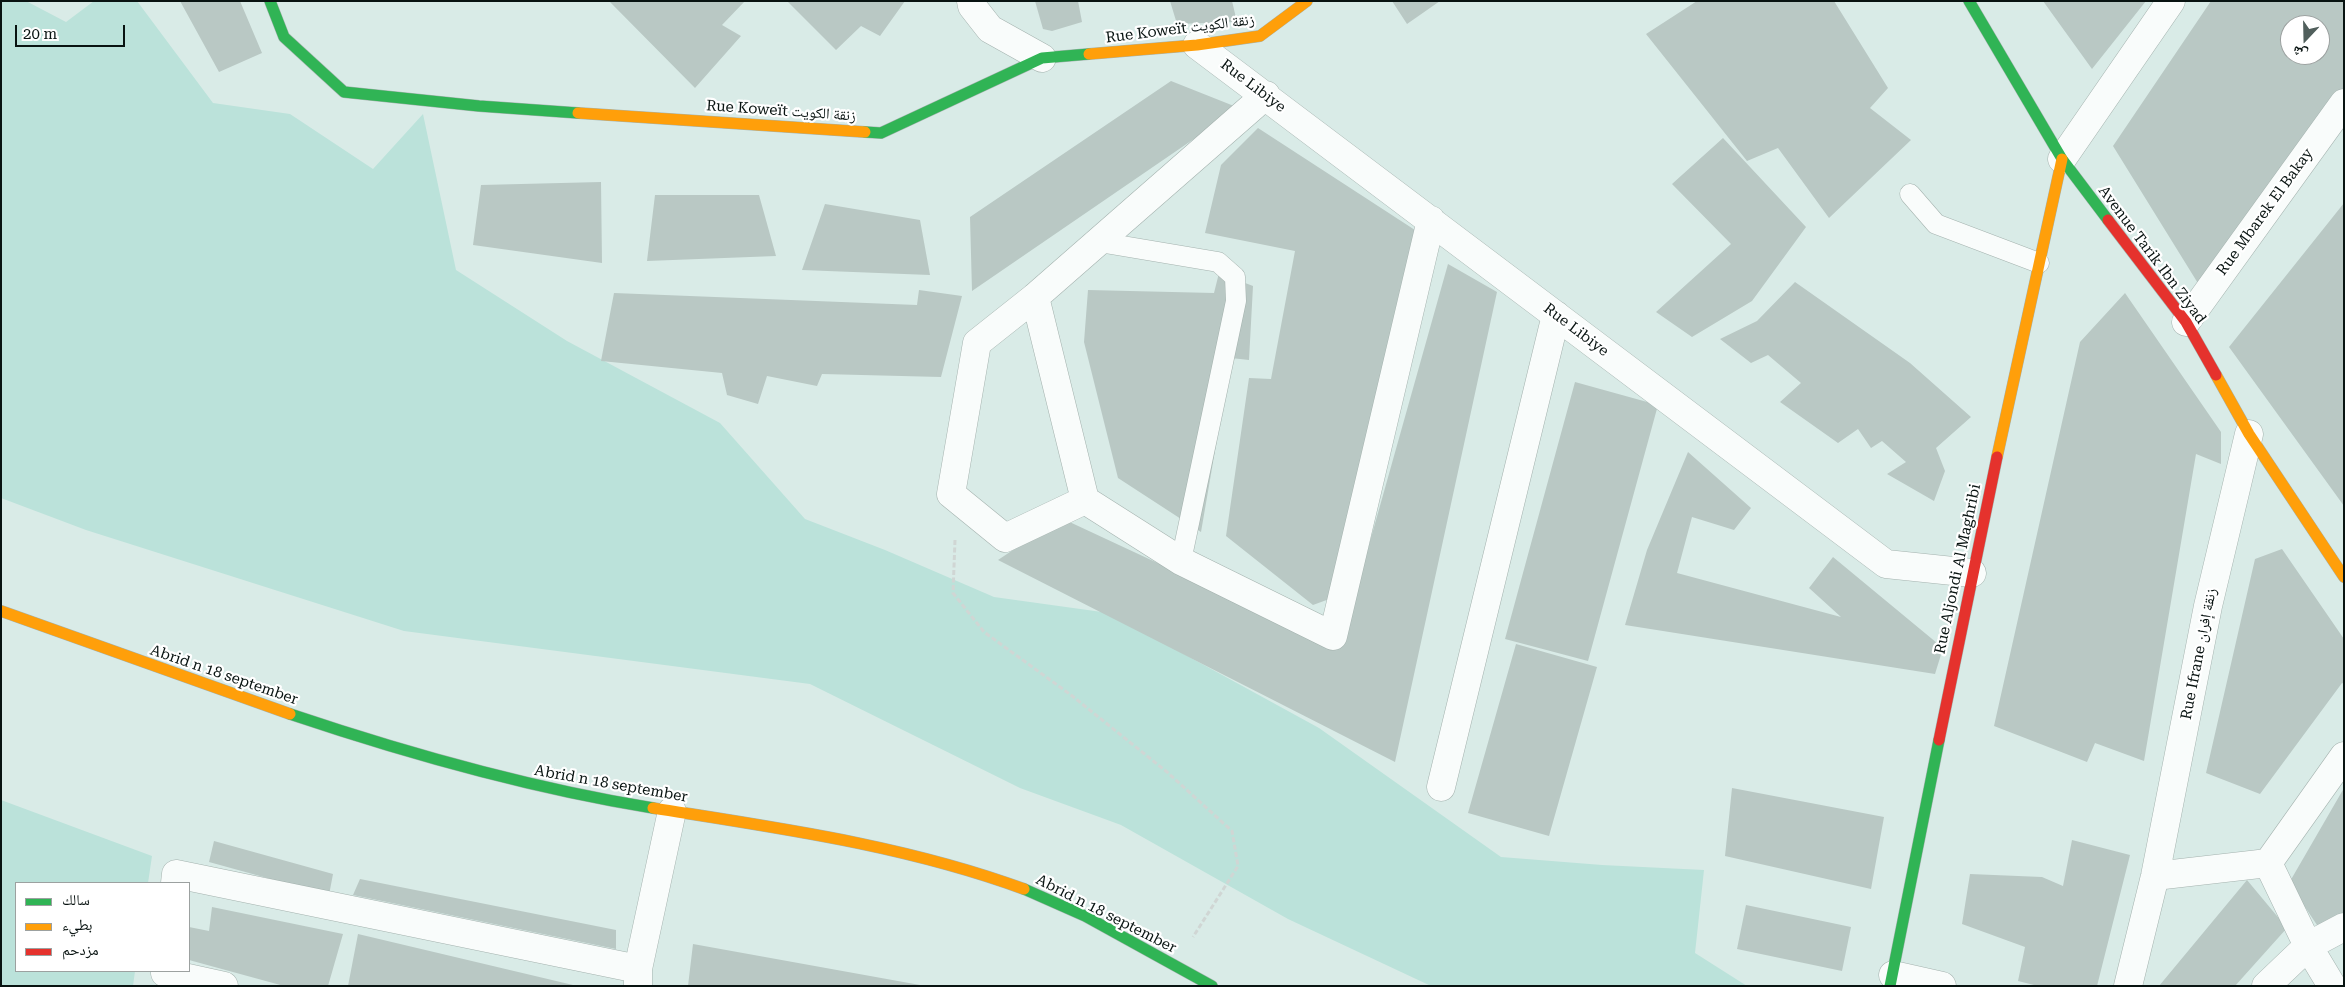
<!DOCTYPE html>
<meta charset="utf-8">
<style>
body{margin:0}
#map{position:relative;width:2345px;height:987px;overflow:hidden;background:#d9ebe7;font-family:"Roboto Serif","Noto Naskh Arabic",serif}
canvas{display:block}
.frame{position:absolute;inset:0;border:2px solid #081311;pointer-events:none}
.legend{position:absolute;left:15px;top:882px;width:175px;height:90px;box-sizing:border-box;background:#fff;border:1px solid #9ca1a0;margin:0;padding:6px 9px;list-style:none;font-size:15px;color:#081311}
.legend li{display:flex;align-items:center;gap:10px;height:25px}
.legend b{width:25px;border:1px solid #9ca1a0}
.north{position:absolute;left:2280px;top:15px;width:50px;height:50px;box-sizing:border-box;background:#fff;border:1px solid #9ca1a0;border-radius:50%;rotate:201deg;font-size:14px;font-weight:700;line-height:20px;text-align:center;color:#081311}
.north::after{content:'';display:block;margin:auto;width:18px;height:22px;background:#515f5c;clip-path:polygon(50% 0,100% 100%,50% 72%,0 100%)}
.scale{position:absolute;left:15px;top:25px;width:110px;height:22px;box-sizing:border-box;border:2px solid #081311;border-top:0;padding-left:6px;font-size:15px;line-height:18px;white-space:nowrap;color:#081311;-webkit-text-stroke:4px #fff;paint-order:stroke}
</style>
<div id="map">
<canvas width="2345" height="987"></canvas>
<div class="frame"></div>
<ul class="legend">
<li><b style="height:6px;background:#30b455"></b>سالك</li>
<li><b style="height:6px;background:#ff9f0a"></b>بطيء</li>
<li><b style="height:6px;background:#e5322d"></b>مزدحم</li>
</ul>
<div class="north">ش</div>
<div class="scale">20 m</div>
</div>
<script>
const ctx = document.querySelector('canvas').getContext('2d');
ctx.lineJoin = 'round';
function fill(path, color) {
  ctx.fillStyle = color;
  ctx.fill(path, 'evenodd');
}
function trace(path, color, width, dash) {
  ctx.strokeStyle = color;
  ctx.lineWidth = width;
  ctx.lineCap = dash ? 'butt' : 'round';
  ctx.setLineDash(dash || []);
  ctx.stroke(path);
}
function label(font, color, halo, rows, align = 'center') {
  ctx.font = font + ' "Roboto Serif","Noto Naskh Arabic",serif';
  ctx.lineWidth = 4.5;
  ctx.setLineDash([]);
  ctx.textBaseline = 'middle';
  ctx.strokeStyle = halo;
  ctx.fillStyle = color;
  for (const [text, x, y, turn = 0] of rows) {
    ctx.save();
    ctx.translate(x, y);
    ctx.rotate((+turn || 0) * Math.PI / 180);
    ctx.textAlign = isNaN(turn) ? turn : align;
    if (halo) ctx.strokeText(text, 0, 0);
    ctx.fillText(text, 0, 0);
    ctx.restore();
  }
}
fill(new Path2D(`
 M 1,1 L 26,1 L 66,22 L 94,1 L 137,1 L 213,103 L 290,114 L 373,169 L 423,114 L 456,270 L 567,341 L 720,423 L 805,519 L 885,550 L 994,597 L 1109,613 L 1319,728 L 1501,857 L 1602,865 L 1704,870 L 1695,953 L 1747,986 L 1431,986 L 1288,919 L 1121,825 L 1020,788 L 810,684 L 404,631 L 86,530 L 1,498 Z
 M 1,800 L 152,856 L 148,883 L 16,883 L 16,971 L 135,971 L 133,986 L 1,986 Z`), '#bbe2da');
fill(new Path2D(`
 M 180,1 L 240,1 L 262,53 L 219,72 Z
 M 609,1 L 745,1 L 722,25 L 741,36 L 695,88 Z
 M 787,1 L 905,1 L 880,36 L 861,26 L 836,50 Z
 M 1035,1 L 1078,1 L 1082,22 L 1052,31 L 1043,29 Z
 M 1170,1 L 1232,1 L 1237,22 L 1177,24 Z
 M 1392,1 L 1440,1 L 1407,24 Z
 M 1697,1 L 1834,1 L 1888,88 L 1870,108 L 1911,140 L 1829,218 L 1778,148 L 1747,161 L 1646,34 Z
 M 2043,1 L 2146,1 L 2092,69 Z
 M 2211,1 L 2344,1 L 2344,96 L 2204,293 L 2113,146 ZM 2290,25 L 2320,25 L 2320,55 L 2290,55 Z
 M 1171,81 L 1239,108 L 972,291 L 970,217 Z
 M 1258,128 L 1418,232 L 1332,598 L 1313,605 L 1226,536 L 1249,378 L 1271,379 L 1295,251 L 1205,233 L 1221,165 Z
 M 1723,138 L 1806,227 L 1752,301 L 1692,337 L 1656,312 L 1731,244 L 1672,184 Z
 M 601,182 L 602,263 L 473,245 L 481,185 Z
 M 655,195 L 759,195 L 776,256 L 647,261 Z
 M 2344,203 L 2344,506 L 2229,347 Z
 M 825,204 L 920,220 L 930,275 L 802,270 Z
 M 1448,264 L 1497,292 L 1395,762 L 998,560 L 1061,518 L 1340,648 Z
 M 1219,273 L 1253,286 L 1249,360 L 1231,358 L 1201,532 L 1118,478 L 1084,342 L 1088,290 L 1214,293 Z
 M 1795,282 L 1910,363 L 1971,417 L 1936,448 L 1945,471 L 1934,501 L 1887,474 L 1906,462 L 1882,441 L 1871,448 L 1858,429 L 1838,443 L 1780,402 L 1801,383 L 1768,355 L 1751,363 L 1720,339 L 1757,321 Z
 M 919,290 L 962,296 L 941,377 L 822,374 L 817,386 L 767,376 L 758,404 L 727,395 L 722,373 L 601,361 L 614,293 L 917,305 Z
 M 2125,293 L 2221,432 L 2221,464 L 2196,454 L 2144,761 L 2095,743 L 2087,762 L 1994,726 L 2080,342 Z
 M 1575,382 L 1658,405 L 1588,661 L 1505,639 Z
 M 1688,452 L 1751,508 L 1734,530 L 1692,517 L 1677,573 L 1841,617 L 1809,588 L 1833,557 L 1943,648 L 1935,674 L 1625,625 L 1647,550 Z
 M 2282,549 L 2344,639 L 2344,684 L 2342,683 L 2260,794 L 2206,773 L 2255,559 Z
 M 1516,644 L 1597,667 L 1549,836 L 1468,813 Z
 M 1732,788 L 1884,817 L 1871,889 L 1725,856 Z
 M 2344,788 L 2344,915 L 2319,928 L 2289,883 Z
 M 2072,840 L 2130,855 L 2097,986 L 2038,986 L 2018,981 L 2025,947 L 1962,924 L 1970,874 L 2042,877 L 2063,886 Z
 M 214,841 L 333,874 L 329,895 L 209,862 Z
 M 360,879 L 616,930 L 616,949 L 353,895 Z
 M 2247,880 L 2287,928 L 2235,986 L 2159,986 Z
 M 1746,905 L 1851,927 L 1842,971 L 1737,949 Z
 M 212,907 L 343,934 L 328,986 L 284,986 L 189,960 L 189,927 L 209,931 Z
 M 358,934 L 573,985 L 573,986 L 348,986 Z
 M 693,944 L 920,985 L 920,986 L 688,986 Z`), '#b9c8c4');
const lane = new Path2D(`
 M 1910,194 L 1936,224 L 2039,263
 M 1099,242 L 1218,262 L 1235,277 L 1236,301 L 1181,561`);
const street = new Path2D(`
 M 971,1 L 972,6 L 990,29 L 1042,58
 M 1197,45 L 1886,564 L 1972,573
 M 2062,159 L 2171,1
 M 1035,297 L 977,343 L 951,494 L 1005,538 L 1085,500 L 1181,561 L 1333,636 L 1431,220
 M 2186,322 L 2344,103
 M 1085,500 L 1035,297 L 1266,95
 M 1441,787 L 1556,315
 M 2268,863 L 2308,946 L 2332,986
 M 2155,876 L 2268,863 L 2344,756
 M 175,883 L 176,874 L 638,969
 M 166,971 L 165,973 L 224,986
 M 1893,975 L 1942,986
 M 638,986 L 638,969 L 672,811
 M 2128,986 L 2155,876 L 2208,606 L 2249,434
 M 2266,986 L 2308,946 L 2344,927`);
const fast = new Path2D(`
 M 270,1 L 284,37 L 344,92 L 479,106 L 578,113
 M 1969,1 L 2062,159 L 2108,220
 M 865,132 L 881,133 L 1042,58 L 1089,54
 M 290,714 C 409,754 529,788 653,808
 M 1024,889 L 1085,916 L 1212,986
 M 1890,986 L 1939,740`);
const slow = new Path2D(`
 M 1089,54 L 1197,45 L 1260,36 L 1307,1
 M 578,113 L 865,132
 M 2216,375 L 2249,434 L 2344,577
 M 1997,457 L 2062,159
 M 1,611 L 290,714
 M 653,808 C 778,828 904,845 1024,889`);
const jam = new Path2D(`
 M 2108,220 L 2186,322 L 2216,375
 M 1939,740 L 1997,457`);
trace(lane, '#a4b2ae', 21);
trace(street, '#a4b2ae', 29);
trace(fast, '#a4b2ae', 12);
trace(slow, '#a4b2ae', 12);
trace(jam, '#a4b2ae', 12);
trace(new Path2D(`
 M 955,540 L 953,593 L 984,632 L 1071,695 L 1167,772 L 1232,831 L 1238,866 L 1193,937`), '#d0d6d4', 3, [5, 2.5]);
trace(lane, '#f9fcfb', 20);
trace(street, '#f9fcfb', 28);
trace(fast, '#30b455', 11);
trace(slow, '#ff9f0a', 11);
trace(jam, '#e5322d', 11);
label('15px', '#081311', '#fff', [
 ["Rue Koweït زنقة الكويت",1180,29,-7],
 ["Rue Libiye",1253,86,37],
 ["Rue Koweït زنقة الكويت",781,111,4],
 ["Rue Mbarek El Bakay",2265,212,-54],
 ["Avenue Tarik Ibn Ziyad",2152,255,53],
 ["Rue Libiye",1576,330,37],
 ["Rue Aljondi Al Maghribi",1958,569,-78],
 ["Rue Ifrane زنقة إفران",2199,654,-79],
 ["Abrid n 18 september",224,675,19],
 ["Abrid n 18 september",611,784,10],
 ["Abrid n 18 september",1106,914,27]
]);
</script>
